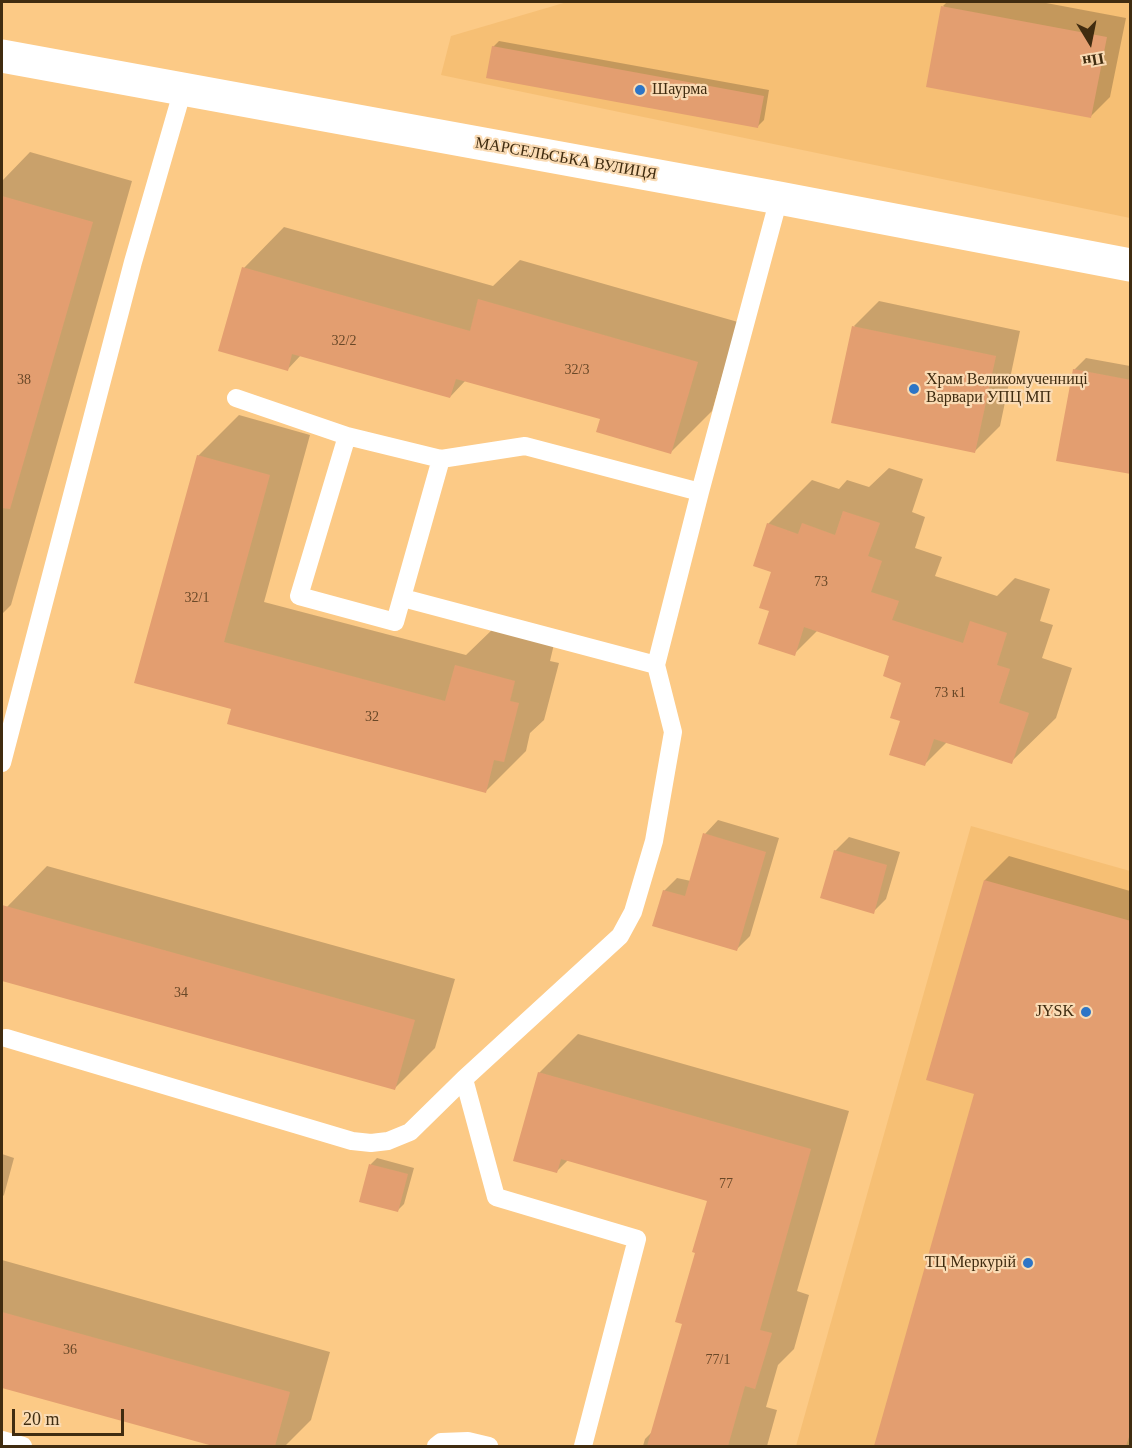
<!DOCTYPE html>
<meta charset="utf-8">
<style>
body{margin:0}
#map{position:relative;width:1132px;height:1448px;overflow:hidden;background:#fcca86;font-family:Georgia,serif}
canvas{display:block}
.frame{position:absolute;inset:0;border:3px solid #402c10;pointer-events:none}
.north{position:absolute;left:1060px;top:12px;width:60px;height:60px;-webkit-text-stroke:4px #fadbb4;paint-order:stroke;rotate:170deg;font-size:16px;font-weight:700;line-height:24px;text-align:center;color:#402c10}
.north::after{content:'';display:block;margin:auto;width:21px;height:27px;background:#402c10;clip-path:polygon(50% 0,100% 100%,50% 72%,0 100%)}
.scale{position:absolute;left:12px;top:1409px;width:112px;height:27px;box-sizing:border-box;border:3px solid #402c10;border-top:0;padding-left:8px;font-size:18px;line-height:21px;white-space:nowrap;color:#402c10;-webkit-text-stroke:4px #fadbb4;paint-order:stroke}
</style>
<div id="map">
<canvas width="1132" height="1448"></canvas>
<div class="frame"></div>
<div class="north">Пн</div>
<div class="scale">20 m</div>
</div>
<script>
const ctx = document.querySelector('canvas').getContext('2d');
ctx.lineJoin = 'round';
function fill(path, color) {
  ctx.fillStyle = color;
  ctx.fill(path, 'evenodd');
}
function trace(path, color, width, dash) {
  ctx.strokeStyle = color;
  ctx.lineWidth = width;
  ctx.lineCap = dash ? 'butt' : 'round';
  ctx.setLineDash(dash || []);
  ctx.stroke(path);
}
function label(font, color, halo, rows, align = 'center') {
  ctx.font = font + ' Georgia,serif';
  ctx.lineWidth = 4.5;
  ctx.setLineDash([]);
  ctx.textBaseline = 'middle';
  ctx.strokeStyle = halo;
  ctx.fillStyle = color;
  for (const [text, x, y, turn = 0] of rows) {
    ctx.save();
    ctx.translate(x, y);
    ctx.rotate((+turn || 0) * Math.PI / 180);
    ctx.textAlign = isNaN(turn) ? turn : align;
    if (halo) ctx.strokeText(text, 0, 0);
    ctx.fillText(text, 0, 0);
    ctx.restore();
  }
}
fill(new Path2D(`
 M 567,2 L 1130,2 L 1130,218 L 441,75 L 451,36 Z
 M 971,826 L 1130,871 L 1130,1446 L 796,1446 Z`), '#f6bf74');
fill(new Path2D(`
 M 947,2 L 1041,2 L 1126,18 L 1110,97 L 1091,116 L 943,6 Z
 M 499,41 L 769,90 L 764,120 L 758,126 L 493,47 Z
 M 30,152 L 132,181 L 11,605 L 2,614 L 2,181 Z
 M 284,227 L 493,286 L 520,260 L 738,322 L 712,411 L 671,452 L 601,418 L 466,380 L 450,397 L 301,355 L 288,369 L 244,268 Z
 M 879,301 L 1020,331 L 1000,426 L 975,451 L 854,326 Z
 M 1086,358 L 1130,366 L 1130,473 L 1074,370 Z
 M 239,415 L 310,435 L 264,602 L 466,655 L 497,625 L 555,640 L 550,661 L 559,663 L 544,720 L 530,733 L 526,751 L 485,792 L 233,708 L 198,456 Z
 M 889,468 L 923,479 L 912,512 L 925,517 L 915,548 L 942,557 L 935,576 L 997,596 L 1015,578 L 1050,589 L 1040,621 L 1053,625 L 1042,658 L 1072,668 L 1056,718 L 1011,762 L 947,742 L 924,765 L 902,720 L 903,682 L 891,655 L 818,630 L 794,654 L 771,610 L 773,571 L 768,524 L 812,480 L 839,489 L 847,480 L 869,487 Z
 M 718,820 L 779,838 L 750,936 L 737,949 L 664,891 L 677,878 L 691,881 L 705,834 Z
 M 849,837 L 900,852 L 886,899 L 873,912 L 835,851 Z
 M 1009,856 L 1130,891 L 1130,1446 L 875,1446 L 976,1093 L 985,880 Z
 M 47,866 L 455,979 L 435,1048 L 395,1088 L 2,979 L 2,925 L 7,907 Z
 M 578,1034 L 849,1111 L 797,1291 L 809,1295 L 794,1349 L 778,1365 L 766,1407 L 777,1410 L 767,1446 L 643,1446 L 645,1439 L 653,1431 L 684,1323 L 709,1199 L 568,1160 L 556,1172 L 539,1073 Z
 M 2,1154 L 14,1158 L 4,1195 L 2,1197 Z
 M 377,1158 L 414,1168 L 404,1204 L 397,1211 L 361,1201 L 371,1164 Z
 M 2,1260 L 330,1352 L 311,1420 L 285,1446 L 218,1446 L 2,1387 Z`), '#0003');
fill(new Path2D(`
 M 941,6 L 1107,37 L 1091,118 L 926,87 Z
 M 492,46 L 764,96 L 758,128 L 486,78 Z
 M 2,196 L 93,222 L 10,509 L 2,508 Z
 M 242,267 L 470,331 L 478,299 L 698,362 L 671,454 L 596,432 L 600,419 L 456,379 L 450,398 L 292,354 L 288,371 L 218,351 Z
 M 852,326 L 996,356 L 975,453 L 831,423 Z
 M 1073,369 L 1131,380 L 1131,474 L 1056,461 Z
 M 197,455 L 270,475 L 224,642 L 445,701 L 455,665 L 515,681 L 510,701 L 519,703 L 504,762 L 494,760 L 486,793 L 227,724 L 231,709 L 134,683 Z
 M 843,511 L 880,523 L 868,556 L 882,561 L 871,592 L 899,601 L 892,620 L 963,643 L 970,621 L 1007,633 L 997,665 L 1010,669 L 999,703 L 1029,713 L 1012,764 L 934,739 L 925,766 L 889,755 L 900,721 L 890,718 L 901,683 L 883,676 L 889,656 L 804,627 L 795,656 L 758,644 L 769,611 L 759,608 L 771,572 L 753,566 L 767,523 L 798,534 L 802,523 L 835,535 Z
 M 703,833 L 766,852 L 737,951 L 652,926 L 663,890 L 685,896 Z
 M 834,850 L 887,865 L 874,914 L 820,898 Z
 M 984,880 L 1131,921 L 1131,1431 L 1126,1446 L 874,1446 L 974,1094 L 926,1080 Z
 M 2,905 L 415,1020 L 395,1090 L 2,981 Z
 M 538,1072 L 811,1149 L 760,1330 L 772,1333 L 755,1389 L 745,1386 L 728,1446 L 647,1446 L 682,1324 L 675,1322 L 695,1253 L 692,1252 L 707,1201 L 561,1159 L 557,1173 L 513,1161 Z
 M 369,1164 L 408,1174 L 398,1212 L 359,1202 Z
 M 2,1312 L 290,1392 L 275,1446 L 213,1446 L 2,1388 Z`), '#e39e70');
trace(new Path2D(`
 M 236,398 L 347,436 L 441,459 L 525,446 L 700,492
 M 347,436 L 299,596 L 395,622 L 441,459
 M 403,598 L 656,665
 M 2,763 L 133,262 L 183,89
 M 6,1038 L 352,1141 L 371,1143 L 388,1141 L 410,1132 L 464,1079 L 620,936 L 633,912 L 654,841 L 673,732 L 656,665 L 700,492 L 779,198
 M 464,1079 L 496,1197 L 637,1239 L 583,1446
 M 2,1440 L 23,1446
 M 436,1446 L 441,1442 L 468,1441 L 489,1446`), '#fff', 18);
trace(new Path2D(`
 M 2,56 L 779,198 L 1130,265`), '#fff', 33);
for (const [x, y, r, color] of [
 [640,90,6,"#2d75c6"],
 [914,389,6,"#2d75c6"],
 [1086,1012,6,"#2d75c6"],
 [1028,1263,6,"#2d75c6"]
]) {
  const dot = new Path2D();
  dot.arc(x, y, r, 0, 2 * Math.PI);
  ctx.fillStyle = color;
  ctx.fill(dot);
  trace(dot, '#fadbb4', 2);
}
label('14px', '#694828', null, [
 ["32/2",344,341],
 ["32/3",577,370],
 ["38",24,380],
 ["73",821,582],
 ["32/1",197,598],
 ["73 к1",950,693],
 ["32",372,717],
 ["34",181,993],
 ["77",726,1184],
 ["36",70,1350],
 ["77/1",718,1360]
]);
label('16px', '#402c10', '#fadbb4', [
 ["Шаурма",652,90],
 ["Храм Великомученниці",926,380],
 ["Варвари УПЦ МП",926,398],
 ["JYSK",1074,1012,"right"],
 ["ТЦ Меркурій",1016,1263,"right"]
], 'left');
label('16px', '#402c10', '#fadbb4', [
 ["МАРСЕЛЬСЬКА ВУЛИЦЯ",566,159,10]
]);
</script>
